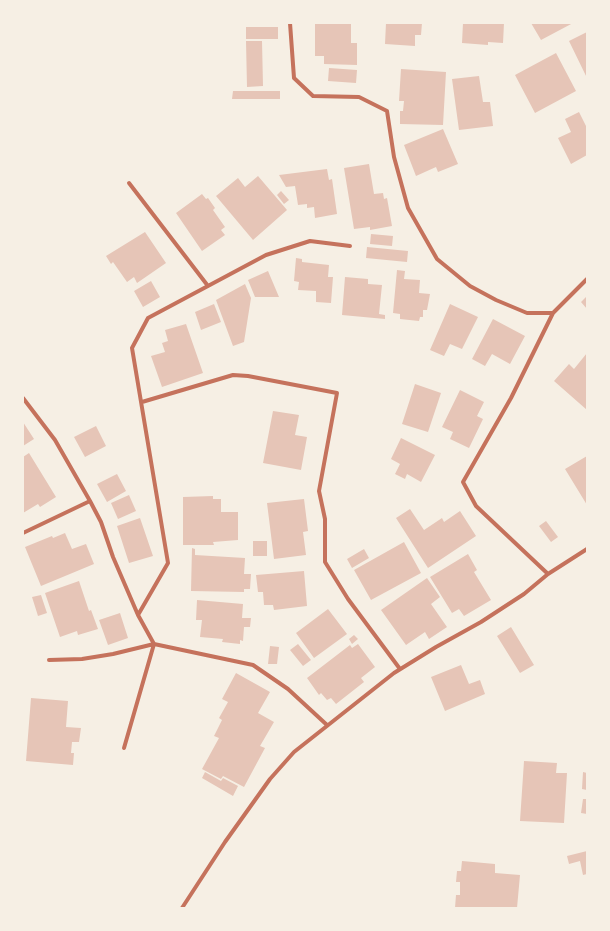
<!DOCTYPE html>
<style>
body{margin:0}
#map{position:relative;width:610px;height:931px;overflow:hidden;background:#f6efe4;font-family:"IBM Plex Serif",serif}
canvas{display:block}
.frame{position:absolute;inset:0;border:24px solid #f6efe4;pointer-events:none}
</style>
<div id="map">
<canvas width="610" height="931"></canvas>
<div class="frame"></div>
</div>
<script>
const ctx = document.querySelector('canvas').getContext('2d');
ctx.lineJoin = 'round';
function fill(path, color) {
  ctx.fillStyle = color;
  ctx.fill(path, 'evenodd');
}
function trace(path, color, width, dash) {
  ctx.strokeStyle = color;
  ctx.lineWidth = width;
  ctx.lineCap = dash ? 'butt' : 'round';
  ctx.setLineDash(dash || []);
  ctx.stroke(path);
}
fill(new Path2D(`
 M 315,23 L 351,23 L 351,43 L 357,43 L 357,65 L 324,64 L 324,56 L 315,56 Z
 M 386,23 L 422,23 L 421,35 L 415,35 L 415,46 L 385,44 Z
 M 463,23 L 504,23 L 503,43 L 488,42 L 488,45 L 462,43 Z
 M 531,23 L 573,23 L 541,40 Z
 M 246,27 L 278,27 L 278,39 L 246,39 Z
 M 587,32 L 587,78 L 569,41 Z
 M 246,41 L 262,41 L 263,86 L 247,87 Z
 M 556,53 L 576,91 L 535,113 L 515,75 Z
 M 329,68 L 357,70 L 356,83 L 328,81 Z
 M 401,69 L 446,72 L 443,125 L 400,124 L 400,111 L 403,111 L 404,101 L 399,101 Z
 M 479,76 L 483,102 L 490,102 L 493,126 L 459,130 L 452,79 Z
 M 233,91 L 280,91 L 280,99 L 232,99 Z
 M 579,112 L 587,128 L 587,155 L 571,164 L 558,138 L 571,132 L 565,119 Z
 M 443,129 L 458,164 L 438,172 L 436,167 L 416,176 L 404,145 Z
 M 369,164 L 374,194 L 383,193 L 384,199 L 387,198 L 392,226 L 370,230 L 370,227 L 354,229 L 344,168 Z
 M 327,169 L 329,180 L 332,179 L 337,214 L 315,218 L 314,207 L 307,208 L 307,204 L 298,205 L 295,186 L 286,187 L 279,175 Z
 M 258,176 L 287,210 L 253,240 L 216,196 L 238,178 L 245,187 Z
 M 281,191 L 289,200 L 284,204 L 277,195 Z
 M 202,194 L 206,199 L 208,198 L 215,208 L 213,210 L 225,227 L 221,230 L 225,235 L 202,251 L 176,213 Z
 M 145,232 L 166,263 L 137,283 L 134,277 L 127,282 L 113,262 L 111,264 L 106,256 Z
 M 371,234 L 393,236 L 392,246 L 370,244 Z
 M 367,247 L 408,251 L 407,262 L 366,258 Z
 M 296,258 L 302,259 L 302,262 L 329,265 L 328,277 L 333,277 L 331,303 L 316,302 L 316,291 L 298,290 L 299,282 L 294,281 Z
 M 397,270 L 405,271 L 404,279 L 420,280 L 419,293 L 430,294 L 427,310 L 423,310 L 423,317 L 420,317 L 419,321 L 400,319 L 400,314 L 393,313 Z
 M 268,271 L 279,297 L 255,297 L 248,280 Z
 M 345,277 L 368,279 L 368,284 L 382,285 L 379,314 L 385,315 L 385,319 L 342,315 Z
 M 151,281 L 160,297 L 143,307 L 134,291 Z
 M 245,284 L 251,298 L 244,342 L 233,346 L 216,300 Z
 M 586,297 L 587,298 L 587,309 L 581,302 Z
 M 214,304 L 221,322 L 201,330 L 195,312 Z
 M 450,304 L 478,317 L 462,349 L 450,344 L 444,356 L 430,350 Z
 M 493,319 L 525,336 L 510,364 L 492,354 L 485,366 L 472,359 Z
 M 186,324 L 203,373 L 162,387 L 151,356 L 165,352 L 162,343 L 168,341 L 165,330 Z
 M 587,353 L 587,410 L 554,381 L 569,364 L 574,369 Z
 M 415,384 L 441,393 L 428,432 L 402,424 Z
 M 460,390 L 484,402 L 477,416 L 483,419 L 469,448 L 450,439 L 453,432 L 442,427 Z
 M 273,411 L 299,415 L 295,435 L 307,437 L 301,470 L 263,463 Z
 M 23,422 L 34,439 L 23,446 Z
 M 96,426 L 106,446 L 85,457 L 74,437 Z
 M 401,438 L 435,455 L 421,482 L 407,474 L 405,479 L 395,474 L 400,464 L 391,459 Z
 M 29,453 L 56,497 L 40,507 L 38,504 L 23,513 L 23,457 Z
 M 587,456 L 587,505 L 565,469 Z
 M 117,474 L 126,491 L 107,502 L 97,484 Z
 M 129,495 L 136,511 L 118,519 L 111,503 Z
 M 213,496 L 213,499 L 221,499 L 221,512 L 238,512 L 238,540 L 213,542 L 214,545 L 183,545 L 183,497 Z
 M 304,499 L 308,531 L 303,532 L 306,555 L 274,559 L 267,503 Z
 M 410,509 L 424,530 L 442,518 L 444,522 L 460,511 L 476,536 L 428,568 L 396,518 Z
 M 140,518 L 153,556 L 129,563 L 117,526 Z
 M 546,521 L 558,537 L 551,542 L 539,526 Z
 M 65,533 L 72,549 L 86,544 L 94,564 L 41,586 L 25,547 L 52,536 L 53,538 Z
 M 253,541 L 267,541 L 267,556 L 253,556 Z
 M 404,542 L 421,573 L 371,600 L 354,570 Z
 M 192,548 L 195,549 L 195,555 L 245,558 L 244,574 L 251,574 L 250,589 L 244,589 L 244,592 L 191,591 Z
 M 364,549 L 369,558 L 352,568 L 347,559 Z
 M 468,554 L 477,570 L 474,572 L 491,600 L 464,616 L 459,609 L 452,613 L 430,577 Z
 M 304,571 L 307,606 L 274,610 L 273,605 L 264,605 L 263,592 L 258,592 L 256,575 Z
 M 427,578 L 440,597 L 431,604 L 447,627 L 429,639 L 425,632 L 406,645 L 381,610 Z
 M 79,581 L 89,611 L 91,610 L 98,629 L 78,635 L 77,631 L 60,637 L 45,593 Z
 M 41,595 L 47,613 L 38,616 L 32,597 Z
 M 197,600 L 243,604 L 242,618 L 251,618 L 250,627 L 244,627 L 243,641 L 240,640 L 240,644 L 222,642 L 223,639 L 200,637 L 202,620 L 196,620 Z
 M 328,609 L 347,634 L 314,658 L 296,633 Z
 M 120,613 L 128,638 L 108,645 L 99,620 Z
 M 511,627 L 534,665 L 520,673 L 497,636 Z
 M 354,635 L 358,639 L 352,644 L 349,639 Z
 M 298,644 L 311,660 L 303,666 L 290,650 Z
 M 358,644 L 375,667 L 361,678 L 364,682 L 336,704 L 331,698 L 327,700 L 321,693 L 319,695 L 307,678 L 350,645 L 352,648 Z
 M 270,646 L 279,647 L 277,664 L 268,664 Z
 M 461,665 L 469,684 L 480,680 L 485,694 L 445,711 L 431,677 Z
 M 236,673 L 270,692 L 258,713 L 274,722 L 260,746 L 265,748 L 244,787 L 223,776 L 221,779 L 202,769 L 219,738 L 214,736 L 222,720 L 219,718 L 228,702 L 222,699 Z
 M 31,698 L 68,701 L 66,727 L 81,728 L 79,742 L 72,742 L 71,753 L 74,753 L 73,765 L 26,761 Z
 M 524,761 L 557,763 L 556,773 L 567,773 L 564,823 L 520,821 Z
 M 205,772 L 221,781 L 223,778 L 238,786 L 233,796 L 202,778 Z
 M 583,772 L 587,773 L 587,790 L 582,789 Z
 M 583,799 L 587,799 L 587,814 L 581,813 Z
 M 587,851 L 587,874 L 583,875 L 580,861 L 569,864 L 567,856 Z
 M 462,861 L 495,864 L 495,873 L 520,875 L 517,908 L 455,908 L 456,895 L 460,895 L 460,882 L 456,882 L 457,871 L 461,871 Z`), '#e6c5b7');
trace(new Path2D(`
 M 290,23 L 294,78 L 313,96 L 359,97 L 387,111 L 394,157 L 408,208 L 437,259 L 470,286 L 496,300 L 527,313 L 553,313
 M 129,183 L 208,286
 M 23,398 L 55,440 L 90,501 L 101,522 L 113,557 L 138,615 L 154,644 L 253,665 L 288,689 L 327,725
 M 142,402 L 233,375 L 248,376 L 337,393 L 319,491 L 325,519 L 325,562 L 348,599 L 400,669
 M 23,533 L 90,501
 M 548,574 L 476,506 L 463,482 L 511,398 L 553,313 L 587,279
 M 138,615 L 168,563 L 132,348 L 148,318 L 266,255 L 310,241 L 350,246
 M 49,660 L 82,659 L 113,654 L 154,644 L 124,748
 M 182,908 L 225,842 L 270,779 L 294,752 L 394,673 L 436,647 L 481,622 L 524,594 L 548,574 L 587,549`), '#c5725c', 4);
</script>
